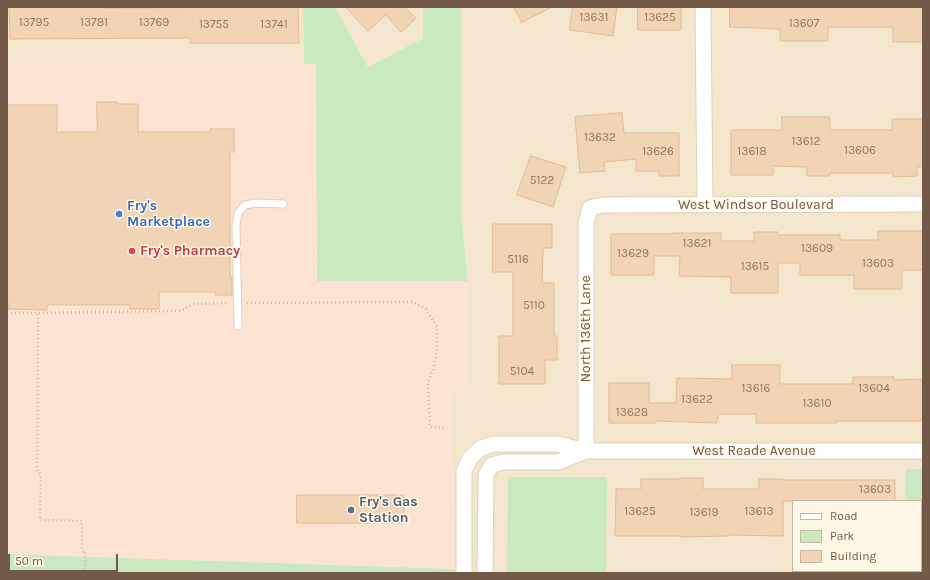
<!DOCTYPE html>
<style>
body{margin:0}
#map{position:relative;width:930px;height:580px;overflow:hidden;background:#fcf3df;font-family:Karla,sans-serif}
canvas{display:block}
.frame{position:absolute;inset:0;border:8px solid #725a47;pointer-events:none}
.legend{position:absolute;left:792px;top:500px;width:130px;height:72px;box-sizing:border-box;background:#fff7e5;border:1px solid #c7b8a6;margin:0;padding:5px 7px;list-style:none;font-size:12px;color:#725a47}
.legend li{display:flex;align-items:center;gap:8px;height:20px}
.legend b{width:20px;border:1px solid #c7b8a6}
.scale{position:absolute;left:8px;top:554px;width:110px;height:18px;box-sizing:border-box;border:2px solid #725a47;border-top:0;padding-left:5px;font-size:12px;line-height:14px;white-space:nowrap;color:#725a47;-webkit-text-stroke:3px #fff7e5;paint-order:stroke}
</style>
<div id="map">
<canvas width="930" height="580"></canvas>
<div class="frame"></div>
<ul class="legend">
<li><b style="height:5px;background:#fff"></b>Road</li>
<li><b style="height:11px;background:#cbe9be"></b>Park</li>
<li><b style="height:11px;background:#f1d3b6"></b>Building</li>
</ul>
<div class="scale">50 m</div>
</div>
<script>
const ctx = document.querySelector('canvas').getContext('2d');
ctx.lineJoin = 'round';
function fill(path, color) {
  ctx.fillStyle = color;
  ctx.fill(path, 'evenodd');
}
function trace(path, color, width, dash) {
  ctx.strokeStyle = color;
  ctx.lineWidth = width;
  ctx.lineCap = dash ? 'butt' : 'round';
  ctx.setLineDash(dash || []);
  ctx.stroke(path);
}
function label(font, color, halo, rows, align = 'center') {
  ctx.font = font + ' Karla,sans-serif';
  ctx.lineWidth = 3;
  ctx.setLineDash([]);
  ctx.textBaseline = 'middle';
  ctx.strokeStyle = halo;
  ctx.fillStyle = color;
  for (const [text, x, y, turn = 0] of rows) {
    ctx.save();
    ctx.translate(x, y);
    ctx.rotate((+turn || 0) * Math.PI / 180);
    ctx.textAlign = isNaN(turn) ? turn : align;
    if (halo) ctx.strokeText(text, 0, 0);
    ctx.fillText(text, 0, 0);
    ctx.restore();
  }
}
fill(new Path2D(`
 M 7,7 L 303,7 L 304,64 L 7,64 Z
 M 335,7 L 423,7 L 423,38 L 368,67 Z
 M 461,7 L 923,7 L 923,573 L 454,573 L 451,387 L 468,387 L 468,281 L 461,211 ZM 793,501 L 921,501 L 921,571 L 793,571 Z`), '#f3e6cd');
fill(new Path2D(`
 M 7,64 L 316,64 L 317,281 L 468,281 L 468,387 L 451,388 L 454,569 L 7,554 Z`), '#fde3d2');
fill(new Path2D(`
 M 303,7 L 335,7 L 368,67 L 423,38 L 423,7 L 461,7 L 461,211 L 468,281 L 317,281 L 316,64 L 304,64 Z
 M 906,469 L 923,469 L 923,573 L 904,573 L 904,571 L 921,571 L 921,501 L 905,501 Z
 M 508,477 L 607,477 L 606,573 L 507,573 Z
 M 7,554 L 454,569 L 454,573 L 7,573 Z`), '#cbe9be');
const building = new Path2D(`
 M 23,7 L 104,7 L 104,8 L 298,7 L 299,43 L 190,43 L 190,38 L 10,39 L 9,8 Z
 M 346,7 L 405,7 L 416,18 L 401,32 L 386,15 L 368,31 Z
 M 514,7 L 552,7 L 522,22 Z
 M 573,7 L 617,7 L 613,36 L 570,30 Z
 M 638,7 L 681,7 L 681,30 L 638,30 Z
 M 730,7 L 923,7 L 923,42 L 893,42 L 893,27 L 828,27 L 828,41 L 780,41 L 780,29 L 730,27 Z
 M 97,102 L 118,102 L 118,104 L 138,104 L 138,132 L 210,132 L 210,129 L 234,129 L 234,152 L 230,152 L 230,277 L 232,277 L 232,295 L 215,295 L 216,292 L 159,292 L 159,309 L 130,309 L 130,305 L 47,305 L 47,310 L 8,309 L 8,302 L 7,302 L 7,105 L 57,105 L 57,132 L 97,132 Z
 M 622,113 L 624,133 L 679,133 L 679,176 L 659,176 L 659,171 L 636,171 L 636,159 L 604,162 L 605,171 L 580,173 L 575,117 Z
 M 782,117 L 830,117 L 830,130 L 892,130 L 892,119 L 923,119 L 923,167 L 917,167 L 917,176 L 893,177 L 893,173 L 830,173 L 830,176 L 807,176 L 807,167 L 773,166 L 773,175 L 731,175 L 731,130 L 782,130 Z
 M 531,156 L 566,167 L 553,207 L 517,195 Z
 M 493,224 L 552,224 L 552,248 L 543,248 L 542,283 L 554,283 L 554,336 L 557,336 L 557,360 L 545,360 L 545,384 L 499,384 L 499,336 L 513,336 L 513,272 L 493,272 Z
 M 878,231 L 923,231 L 923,270 L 902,270 L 902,289 L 854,289 L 854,275 L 800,275 L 800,263 L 778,263 L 778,293 L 731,293 L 731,277 L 679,276 L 680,256 L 654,256 L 654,275 L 611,275 L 611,234 L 673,234 L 673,233 L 721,233 L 721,241 L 754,241 L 754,232 L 778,232 L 778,235 L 840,235 L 840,240 L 878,240 Z
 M 732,365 L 780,365 L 780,384 L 853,384 L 853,377 L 894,377 L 894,380 L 923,379 L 923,421 L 837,421 L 837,423 L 756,423 L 756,414 L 718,414 L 717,423 L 656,421 L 656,423 L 609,423 L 609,383 L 649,383 L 649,403 L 676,403 L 677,378 L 732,379 Z
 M 680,478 L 703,478 L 703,489 L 759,489 L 759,479 L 783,479 L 783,480 L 895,480 L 895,501 L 783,501 L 783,536 L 728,535 L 728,536 L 680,537 L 680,536 L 615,536 L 616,489 L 641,489 L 641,479 L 680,479 Z
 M 297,495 L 404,495 L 404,523 L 297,523 Z`);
fill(building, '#f1d3b6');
trace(building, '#e4bb97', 1);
const service = new Path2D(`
 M 238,326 L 236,225 L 238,213 L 245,205 L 256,203 L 283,204`);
const minor = new Path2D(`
 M 703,7 L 705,205
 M 586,451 L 586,223 L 590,208 L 603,205 L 923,204
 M 492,465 L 503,462 L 558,462 L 586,451
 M 464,573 L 464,471 L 470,458 L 481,448 L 494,444 L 558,444 L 586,451 L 923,451
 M 485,573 L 486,475 L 492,465`);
trace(service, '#e0d0bb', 9);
trace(minor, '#e0d0bb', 17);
trace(new Path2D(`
 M 247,303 L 412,302 L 426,309 L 437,327 L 437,348 L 434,367 L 428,382 L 430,427 L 446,428
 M 7,313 L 181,311 L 193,304 L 228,303
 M 38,314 L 37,470 L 41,475 L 40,520 L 82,521 L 82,551 L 85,551 L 85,573`), '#d6b79a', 2.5, [1, 3]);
trace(service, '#fff', 7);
trace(minor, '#fff', 15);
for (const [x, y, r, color] of [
 [119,214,4,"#3f7fe0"],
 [132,251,4,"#e0444e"],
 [351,510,4,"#5c6f8a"]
]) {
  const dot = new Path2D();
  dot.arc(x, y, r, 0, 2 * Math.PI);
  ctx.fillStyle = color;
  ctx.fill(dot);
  trace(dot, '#fff7e5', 1.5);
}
label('12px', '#927863', null, [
 ["13631",594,18],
 ["13625",660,18],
 ["13795",34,23],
 ["13781",94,23],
 ["13769",154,23],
 ["13607",804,24],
 ["13755",214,25],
 ["13741",274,25],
 ["13632",600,138],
 ["13612",806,142],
 ["13606",860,151],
 ["13626",658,152],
 ["13618",752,152],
 ["5122",542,181],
 ["13621",697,244],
 ["13609",817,249],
 ["13629",633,254],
 ["5116",518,260],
 ["13603",878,264],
 ["13615",755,267],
 ["5110",534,306],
 ["5104",522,372],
 ["13616",756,389],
 ["13604",874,389],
 ["13622",697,400],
 ["13610",817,404],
 ["13628",632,413],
 ["13603",875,490],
 ["13625",640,512],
 ["13613",759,512],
 ["13619",704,513]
]);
label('14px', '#725a47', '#fff7e5', [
 ["West Windsor Boulevard",756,205],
 ["North 136th Lane",586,329,-90],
 ["West Reade Avenue",754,451]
]);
label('bold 14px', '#366cbe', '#fff7e5', [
 ["Fry's",127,206],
 ["Marketplace",127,222]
], 'left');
label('bold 14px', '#be3a42', '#fff7e5', [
 ["Fry's Pharmacy",140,251]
], 'left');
label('bold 14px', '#4e5e75', '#fff7e5', [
 ["Fry's Gas",359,502],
 ["Station",359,518]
], 'left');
</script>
